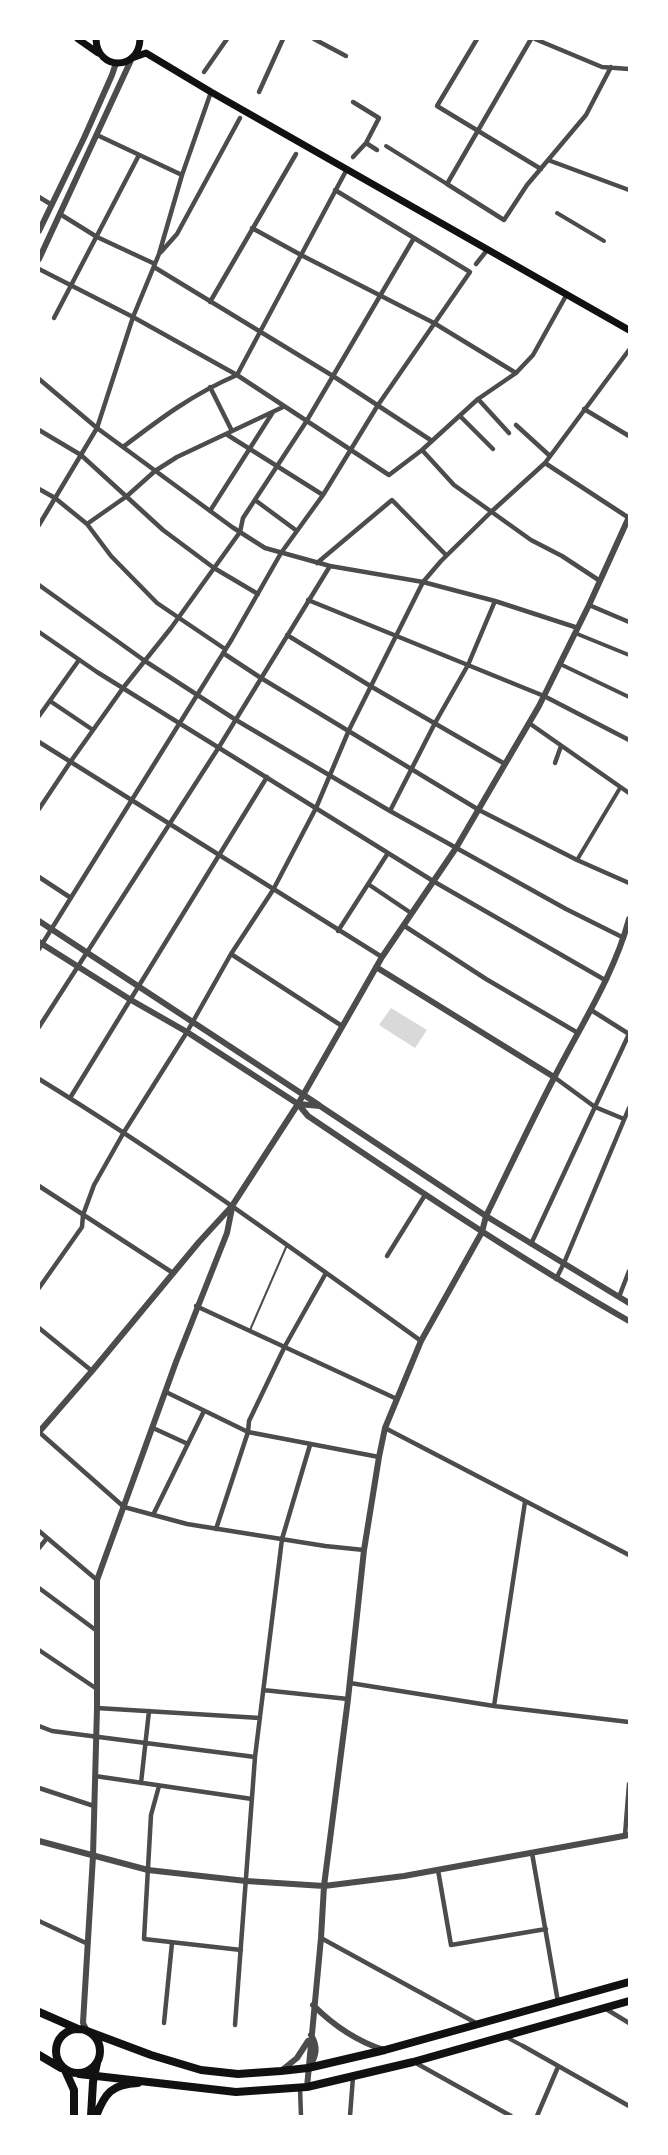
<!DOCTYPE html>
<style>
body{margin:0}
#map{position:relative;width:668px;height:2155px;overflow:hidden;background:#fff;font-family:"Space Grotesk",sans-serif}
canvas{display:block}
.frame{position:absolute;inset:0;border:40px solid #fff;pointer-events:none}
</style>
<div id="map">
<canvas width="668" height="2155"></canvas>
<div class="frame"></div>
</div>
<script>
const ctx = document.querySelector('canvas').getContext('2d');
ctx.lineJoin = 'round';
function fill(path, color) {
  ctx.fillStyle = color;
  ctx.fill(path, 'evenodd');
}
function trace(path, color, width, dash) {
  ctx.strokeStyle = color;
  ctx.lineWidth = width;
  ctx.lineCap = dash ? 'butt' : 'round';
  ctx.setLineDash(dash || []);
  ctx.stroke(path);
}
fill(new Path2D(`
 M 391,1008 L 427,1030 L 415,1048 L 379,1025 Z`), '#d9d9d9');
trace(new Path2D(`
 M 250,1330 L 287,1245`), '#4c4c4c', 2);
trace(new Path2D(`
 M 386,146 L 447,184
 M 557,213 L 604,241
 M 575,633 L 629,655
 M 560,664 L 629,697
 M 577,860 L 620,788
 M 506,2037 L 523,2046`), '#4c4c4c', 4);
trace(new Path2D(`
 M 314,39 L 346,56
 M 477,39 L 437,106 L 541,169
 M 531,39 L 447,184 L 504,220 L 527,185 L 586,115 L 611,67
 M 535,39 L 602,67 L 629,69
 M 204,72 L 227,39
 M 259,92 L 283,39
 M 353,102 L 379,118 L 366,143 L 377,150
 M 97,135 L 182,175
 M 353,157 L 366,143
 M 548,160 L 629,190
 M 39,197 L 52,205
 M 60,214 L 97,237 L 155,264
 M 252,228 L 301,255 L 434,323 L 516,373
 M 161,252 L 177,234 L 240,118
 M 476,264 L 488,249
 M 154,267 L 333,376 L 432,441
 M 39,269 L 133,317 L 237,375 L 389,475 L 422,450 L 478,399 L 516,373 L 533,355 L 567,294
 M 210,302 L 296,154
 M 54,318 L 139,155
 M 39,379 L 97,428 L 232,527 L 265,548 L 330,566 L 423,582 L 495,601 L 578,628
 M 210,387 L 232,431
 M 478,399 L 509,433
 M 584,409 L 629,436
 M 460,416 L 493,449
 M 516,425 L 550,456
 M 39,430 L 81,455 L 163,530 L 214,568 L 258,594
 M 226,434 L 323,495
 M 123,447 C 161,418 193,394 237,375 L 347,169
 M 422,450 L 454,485 L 531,540 L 562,556 L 600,581
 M 545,463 L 629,518
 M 39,489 L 55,498 L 87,524 L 111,556 L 157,603 L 225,649
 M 255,500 L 297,531
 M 210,511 L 273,412
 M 87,524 L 127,496 L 155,471 L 177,457 L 283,407
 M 39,525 L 97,428 L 133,317 L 159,254 L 182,175 L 211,92
 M 317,563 L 392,500 L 446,555
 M 39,585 L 145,661 L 236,720 L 390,811 L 566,909 L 624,938
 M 308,600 L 544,696 L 629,740
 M 589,605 L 629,622
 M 39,632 L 97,672 L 433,881 L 605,980
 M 287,635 L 372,687 L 505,764
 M 223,653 L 261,678 L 479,810 L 577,860 L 629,883
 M 50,701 L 93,730
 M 39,716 L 79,660
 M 529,723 L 629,793
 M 39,742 L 382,957
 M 555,763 L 561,746
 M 39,809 L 71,761 L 123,688 L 171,628 L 240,532 L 243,518 L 306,422 L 414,238
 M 390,811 L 435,723 L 468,665 L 495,601
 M 39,877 L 71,898
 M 368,884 L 411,913
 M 403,925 L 486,979 L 578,1033
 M 338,931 L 388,853
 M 39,949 L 232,639 L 281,553 L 323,495 L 378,405 L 470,272 L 335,190
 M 231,954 L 342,1026
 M 591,1010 L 629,1034
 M 39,1027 L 219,747 L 330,566
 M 554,1077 L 595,1107 L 624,1119
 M 39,1079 C 171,1160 296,1251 421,1341
 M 70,1098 L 267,777
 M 39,1186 L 173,1273
 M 531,1244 L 629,1034
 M 387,1256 L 425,1195
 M 556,1279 L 564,1263 L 629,1108
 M 39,1288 L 82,1227 L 83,1215 L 94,1185 L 124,1132 L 187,1032 L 231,954 L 273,890 L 316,808 L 349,730 L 423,582 L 441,561 L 491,512 L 545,463 L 629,350
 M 619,1297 L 629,1271
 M 196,1306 L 397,1399
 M 39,1328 L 92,1371
 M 166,1392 L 248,1432 L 379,1457
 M 153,1428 L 188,1444
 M 385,1428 L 629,1555
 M 39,1432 L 124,1507 L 187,1524 L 325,1546 L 364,1550
 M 153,1515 L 204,1411
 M 216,1529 L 248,1432 L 249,1421 L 285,1346 L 326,1273
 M 39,1531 L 97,1580
 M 39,1548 L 47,1538
 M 39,1588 L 97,1631
 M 39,1650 L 97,1689
 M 350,1683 L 494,1706 L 629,1722
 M 263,1690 L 348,1699
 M 494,1706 L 525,1502
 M 97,1708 L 260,1718
 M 39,1726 L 52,1731 L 255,1757
 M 95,1776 L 252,1799
 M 141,1783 L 149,1711
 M 159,1786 L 151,1815 L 144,1939 L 241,1950
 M 39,1788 L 94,1806
 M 625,1835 L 629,1784
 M 532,1853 L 558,2002
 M 438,1870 L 451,1945 L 546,1929
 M 39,1921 L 88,1944
 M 321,1938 L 476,2023
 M 606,2009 L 629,2023
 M 164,2023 L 172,1943
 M 235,2025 L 255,1757 L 269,1644 L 282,1539 L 310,1445
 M 523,2046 L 629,2106
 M 414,2062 L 511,2116
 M 300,2088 L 301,2116
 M 350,2116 L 353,2077
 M 537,2116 L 558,2067`), '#4c4c4c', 4.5);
trace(new Path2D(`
 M 39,231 L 84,138 L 112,75 L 116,63
 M 39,259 L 132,58
 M 39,921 L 319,1105
 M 39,942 L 131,1000 L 187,1032 L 298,1104 L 308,1116 C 413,1187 519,1258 629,1321
 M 376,967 L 554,1077
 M 298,1104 L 320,1106 L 486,1216 L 629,1303
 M 39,1432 L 92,1371 L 199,1242 L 232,1206 L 298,1104 L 382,957 L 456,848 L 539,706 L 589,605 L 629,517
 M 39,1841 L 148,1870 L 246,1881 L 324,1886 L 404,1876 L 629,1835
 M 313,2005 C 334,2026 356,2041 384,2050
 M 87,2031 L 83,2023 L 93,1856 L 97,1708 L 97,1580 L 176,1362 L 227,1233 L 232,1208
 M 309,2066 C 317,2056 318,2046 311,2035
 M 281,2071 L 297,2058 L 308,2041
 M 307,2087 L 321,1938 L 324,1886 L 348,1699 L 364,1550 L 379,1457 L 385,1428 L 421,1341 L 482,1232 L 486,1216 C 509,1169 531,1122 555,1076 C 581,1025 614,975 629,919`), '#4c4c4c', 6);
trace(new Path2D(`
 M 78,39 L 98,53
 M 96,39 C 97,71 139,71 140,39
 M 132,58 L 146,53 L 211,92 L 629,330`), '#111', 7);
trace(new Path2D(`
 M 65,2070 L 74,2090 L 74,2116
 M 91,2116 L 93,2082 L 97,2063
 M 96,2116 C 105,2093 112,2084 138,2083`), '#111', 8);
trace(new Path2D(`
 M 39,2012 L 78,2029
 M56 2051a22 22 0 1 1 44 0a22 22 0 1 1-44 0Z
 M 87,2031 L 151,2055 L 201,2070 L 238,2074 L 281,2071 L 308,2068 L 385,2050 L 629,1982
 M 39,2055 L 61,2068
 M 79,2074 L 236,2092 L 307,2087 L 413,2062 L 629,2001`), '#111', 8);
</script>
